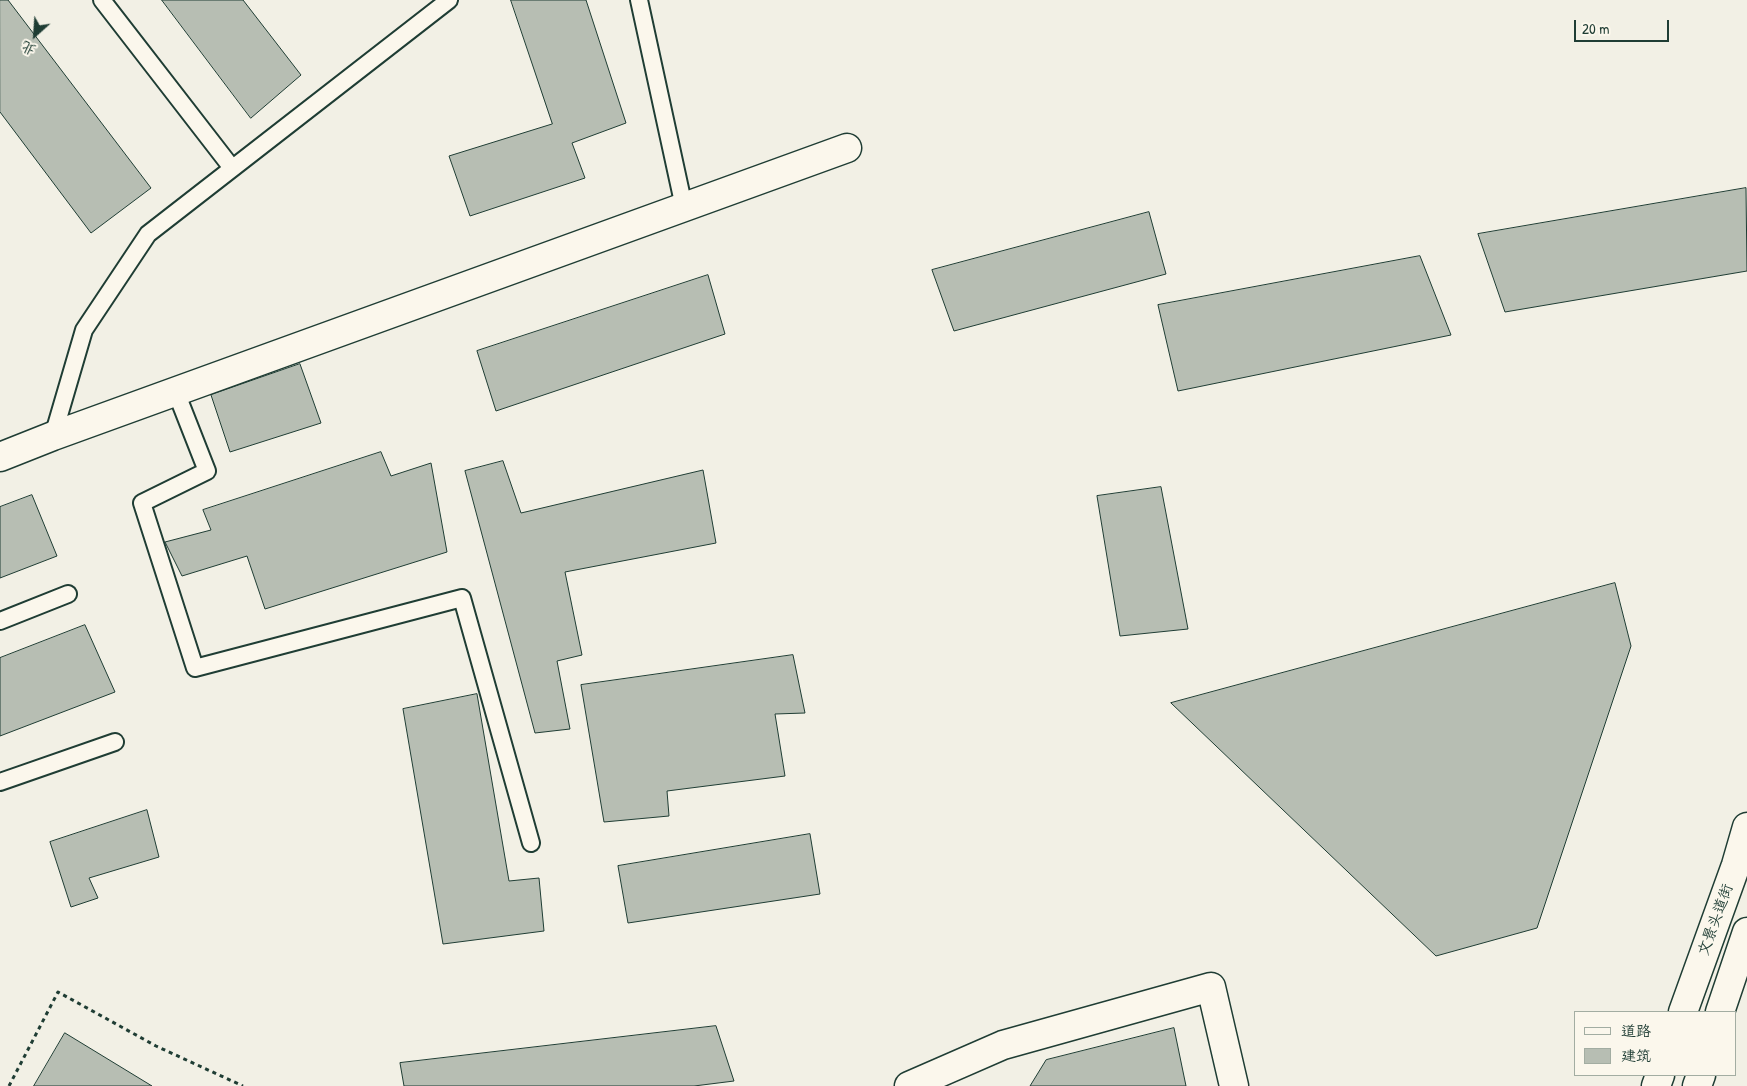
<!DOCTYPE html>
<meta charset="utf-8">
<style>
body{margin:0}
#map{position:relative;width:1747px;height:1086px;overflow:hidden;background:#f2f0e5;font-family:"Patrick Hand","LXGW WenKai TC",sans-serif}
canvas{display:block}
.legend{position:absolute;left:1574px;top:1011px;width:162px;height:65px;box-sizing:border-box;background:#fbf7ec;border:1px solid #a3ada2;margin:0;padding:6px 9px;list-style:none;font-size:15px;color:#1f3d34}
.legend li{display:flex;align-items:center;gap:10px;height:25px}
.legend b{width:25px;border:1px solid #a3ada2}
.north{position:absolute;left:10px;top:10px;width:50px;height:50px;-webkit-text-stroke:4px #fbf7ec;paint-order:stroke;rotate:206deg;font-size:14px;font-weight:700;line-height:20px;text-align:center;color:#1f3d34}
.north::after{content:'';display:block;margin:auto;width:18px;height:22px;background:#1f3d34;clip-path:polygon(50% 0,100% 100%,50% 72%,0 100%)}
.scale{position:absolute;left:1574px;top:20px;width:95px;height:22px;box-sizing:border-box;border:2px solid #1f3d34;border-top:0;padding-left:6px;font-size:15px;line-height:18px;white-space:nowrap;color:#1f3d34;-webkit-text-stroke:4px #fbf7ec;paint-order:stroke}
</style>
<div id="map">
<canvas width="1747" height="1086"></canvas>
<ul class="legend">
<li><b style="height:6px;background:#fbf7ec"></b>道路</li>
<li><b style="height:14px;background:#b7beb3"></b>建筑</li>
</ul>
<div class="north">北</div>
<div class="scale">20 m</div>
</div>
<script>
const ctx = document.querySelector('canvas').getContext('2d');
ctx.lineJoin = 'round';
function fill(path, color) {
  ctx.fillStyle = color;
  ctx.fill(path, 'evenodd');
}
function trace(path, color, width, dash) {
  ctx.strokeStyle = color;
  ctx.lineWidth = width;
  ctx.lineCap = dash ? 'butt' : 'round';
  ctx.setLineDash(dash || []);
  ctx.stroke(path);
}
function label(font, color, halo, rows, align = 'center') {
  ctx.font = font + ' "Patrick Hand","LXGW WenKai TC",sans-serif';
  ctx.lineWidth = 4;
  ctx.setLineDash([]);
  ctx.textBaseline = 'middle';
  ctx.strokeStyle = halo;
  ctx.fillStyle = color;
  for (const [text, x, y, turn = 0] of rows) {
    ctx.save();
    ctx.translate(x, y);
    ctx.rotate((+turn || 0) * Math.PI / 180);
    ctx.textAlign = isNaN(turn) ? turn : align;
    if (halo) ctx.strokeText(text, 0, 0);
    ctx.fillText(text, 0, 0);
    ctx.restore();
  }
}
const building = new Path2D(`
 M 0,0 L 8,0 L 151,188 L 91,233 L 0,112 Z
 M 162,0 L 243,0 L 301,75 L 251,118 Z
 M 511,0 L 586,0 L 626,123 L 572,143 L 585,178 L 470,216 L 449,156 L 552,124 Z
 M 1746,188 L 1747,271 L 1505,312 L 1478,234 Z
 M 1149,212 L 1166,274 L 954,331 L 932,270 Z
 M 1420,256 L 1451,335 L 1178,391 L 1158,305 Z
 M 708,275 L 725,334 L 496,411 L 477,351 Z
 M 300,364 L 321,423 L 230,452 L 211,395 Z
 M 381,452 L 391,476 L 431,463 L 447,552 L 265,609 L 247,556 L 182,576 L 165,542 L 211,530 L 203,510 Z
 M 503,461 L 521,513 L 703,470 L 716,543 L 565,572 L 582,655 L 557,661 L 570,729 L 535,733 L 465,471 Z
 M 1161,487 L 1188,629 L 1120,636 L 1097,496 Z
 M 32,495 L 57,556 L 0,578 L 0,507 Z
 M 1615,583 L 1631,646 L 1537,928 L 1436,956 L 1171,703 Z
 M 85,625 L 115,692 L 0,736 L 0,658 Z
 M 793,655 L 805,713 L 775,714 L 785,776 L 667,791 L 669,816 L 604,822 L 581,685 Z
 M 477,694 L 509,881 L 539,878 L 544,931 L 443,944 L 403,709 Z
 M 147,810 L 159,857 L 89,878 L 98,898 L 71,907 L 50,842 Z
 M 810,834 L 820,894 L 628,923 L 618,866 Z
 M 716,1026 L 734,1081 L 694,1086 L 404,1086 L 400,1063 Z
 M 1174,1028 L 1186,1086 L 1030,1086 L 1046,1060 Z
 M 65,1033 L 152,1086 L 34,1086 Z`);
fill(building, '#b7beb3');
trace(building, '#1f3d34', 1);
const service = new Path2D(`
 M 102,0 L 232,168
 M 639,0 L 684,207
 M 176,392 L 207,471 L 142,503 L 195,668 L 462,598 L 531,843
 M 53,436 L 84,330 L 148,234 L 449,0
 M 0,621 L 68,594
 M 0,782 L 115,742`);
const minor = new Path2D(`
 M 0,457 L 53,436 L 847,148
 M 909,1086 L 1003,1045 L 1211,987 L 1234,1086`);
const secondary = new Path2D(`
 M 1683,1012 L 1736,865 L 1747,827
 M 1720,1012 L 1747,932
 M 1656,1086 L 1660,1075
 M 1697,1086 L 1701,1075`);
trace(service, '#1f3d34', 20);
trace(minor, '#1f3d34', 31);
trace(secondary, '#1f3d34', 31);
trace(new Path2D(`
 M 9,1086 L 58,992 L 156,1046 L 243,1086`), '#1f3d34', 3, [4, 4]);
trace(service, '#fbf7ec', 16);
trace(minor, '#fbf7ec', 28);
trace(secondary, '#fbf7ec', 28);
label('15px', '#1f3d34', '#fbf7ec', [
 ["文景头道街",1716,920,-70]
]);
</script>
